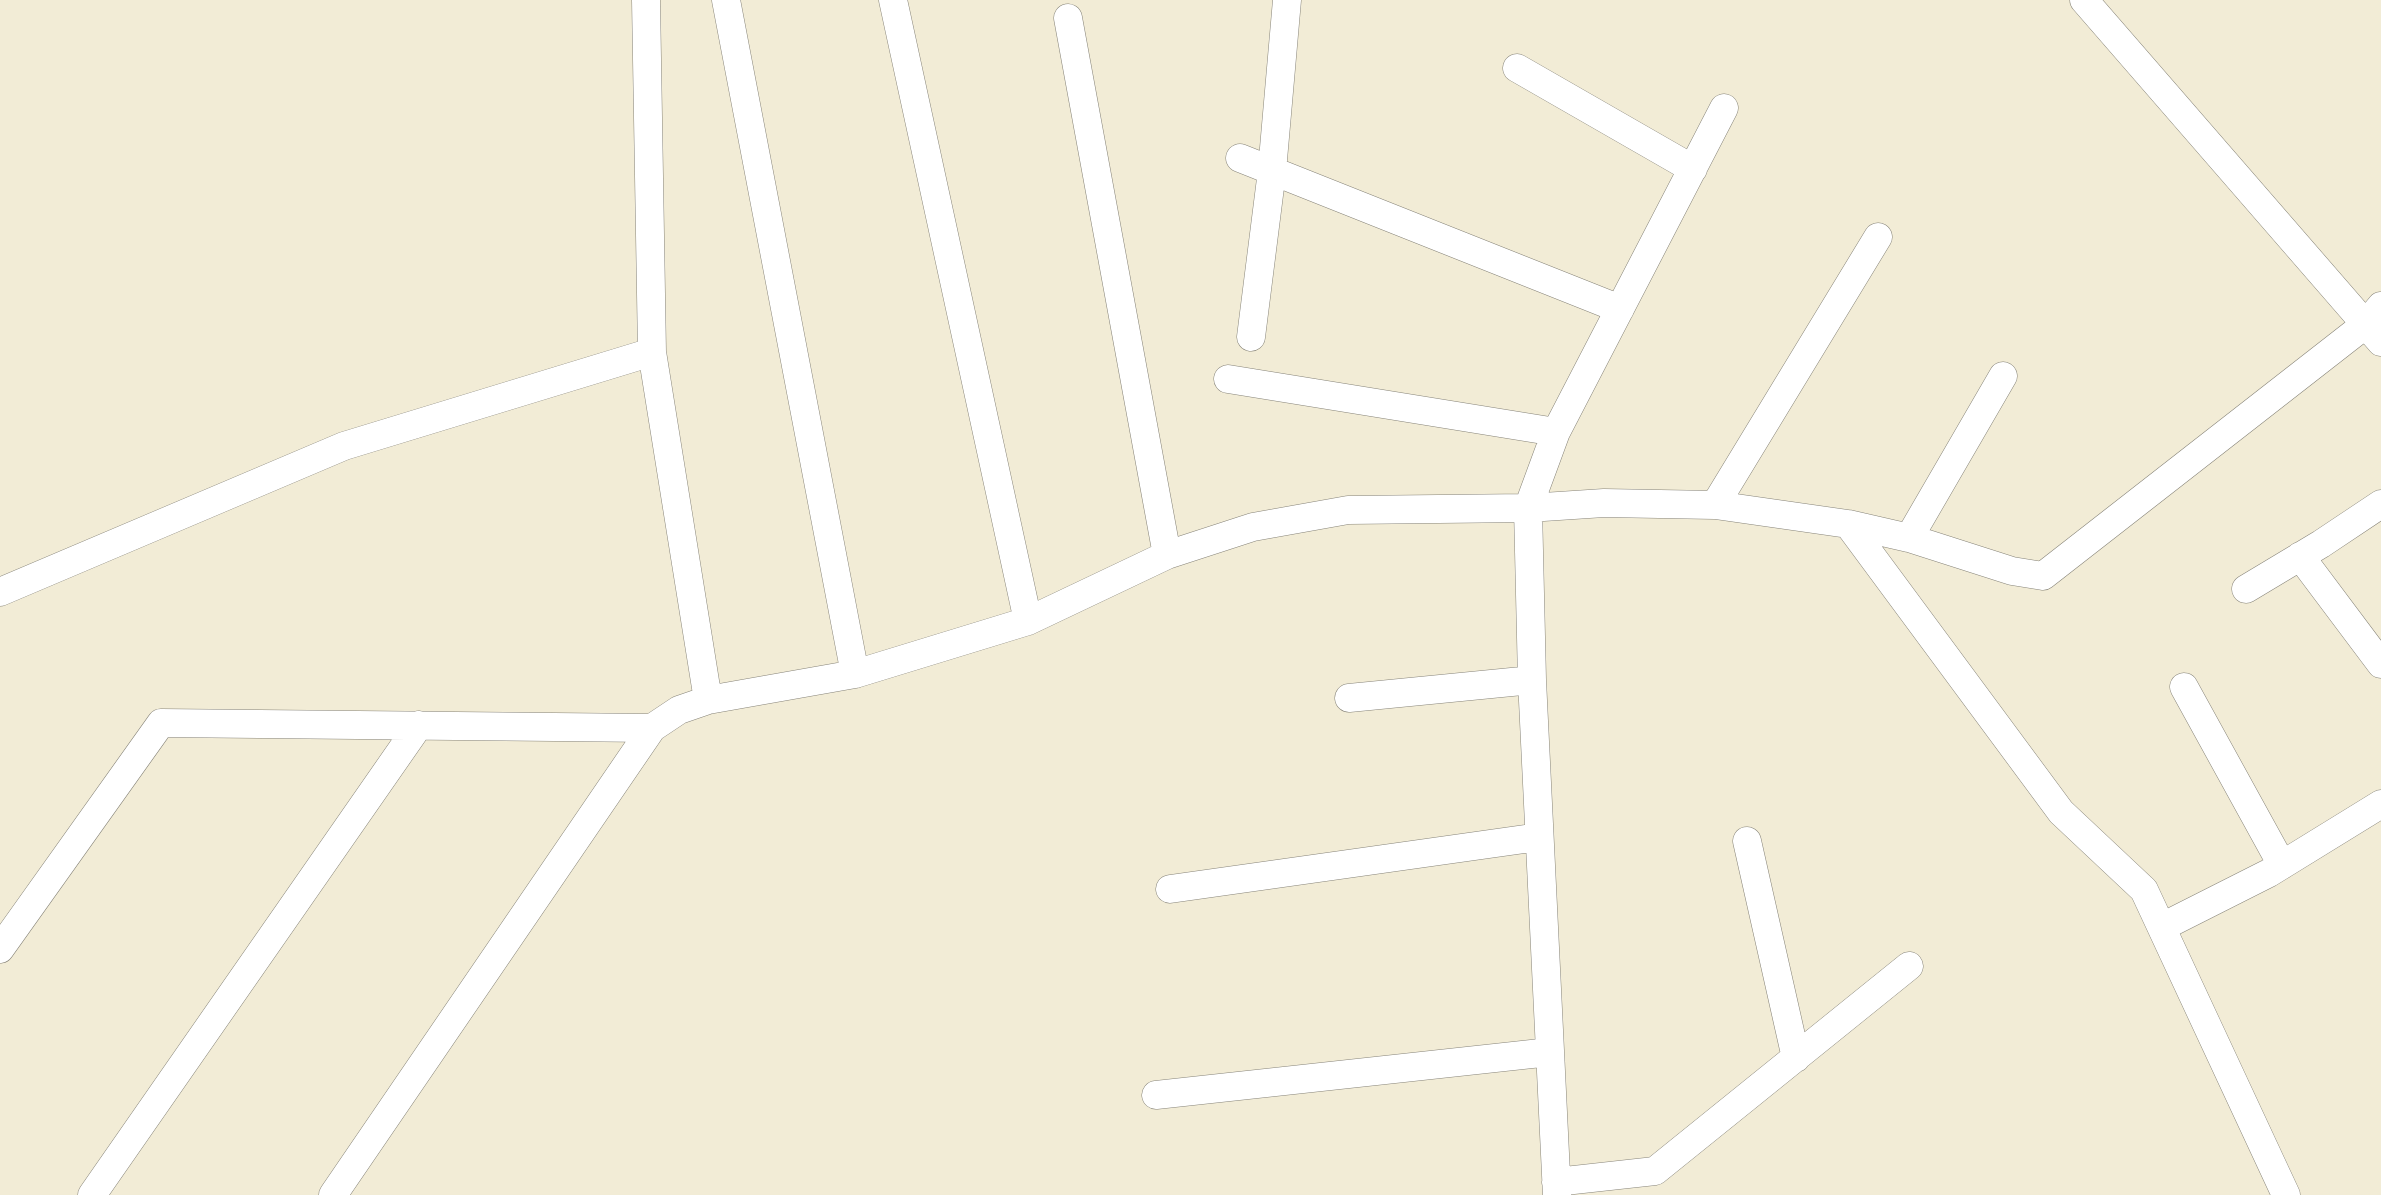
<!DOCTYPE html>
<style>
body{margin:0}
canvas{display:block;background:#f2ecd6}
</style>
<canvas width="2381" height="1195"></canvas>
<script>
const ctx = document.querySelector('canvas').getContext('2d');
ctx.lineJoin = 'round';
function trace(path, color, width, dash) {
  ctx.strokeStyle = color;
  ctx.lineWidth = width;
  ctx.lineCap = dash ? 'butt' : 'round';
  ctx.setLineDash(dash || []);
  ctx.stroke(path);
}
const minor = new Path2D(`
 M 646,0 L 652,352 L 708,700
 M 726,0 L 855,674
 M 893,0 L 1028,621
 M 2084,0 L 2381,342
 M 1068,18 L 1167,555
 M 1517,68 L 1693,169
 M 1240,158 L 1620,309
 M 1251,337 L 1272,171 L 1287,0
 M 1228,379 L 1556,432
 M 1715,505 L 1878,237
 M 1848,524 L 2061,812 L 2144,890 L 2286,1195
 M 1909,538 L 2003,376
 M 2300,556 L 2381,664
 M 2246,589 L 2321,544 L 2381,504
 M 0,592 L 344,446 L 652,352
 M 2184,687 L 2282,865
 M 1349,698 L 1532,680
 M 1747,841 L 1796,1058
 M 1170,889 L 1539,837
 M 2162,927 L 2269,873 L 2381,804
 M 0,949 L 161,723 L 652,728
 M 1156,1095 L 1550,1052
 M 1556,1182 L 1655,1171 L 1909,966
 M 92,1195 L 419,725
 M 333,1195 L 652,728 L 679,710 L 708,700 L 855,674 L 1028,621 L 1167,555 L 1253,527 L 1348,510 L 1528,508 L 1604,503 L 1715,505 L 1848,524 L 1909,538 L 2012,571 L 2043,576 L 2366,324 L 2381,306
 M 1557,1195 L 1532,680 L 1528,508 L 1556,432 L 1724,108`);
trace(minor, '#878479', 29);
trace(minor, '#fff', 28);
</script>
